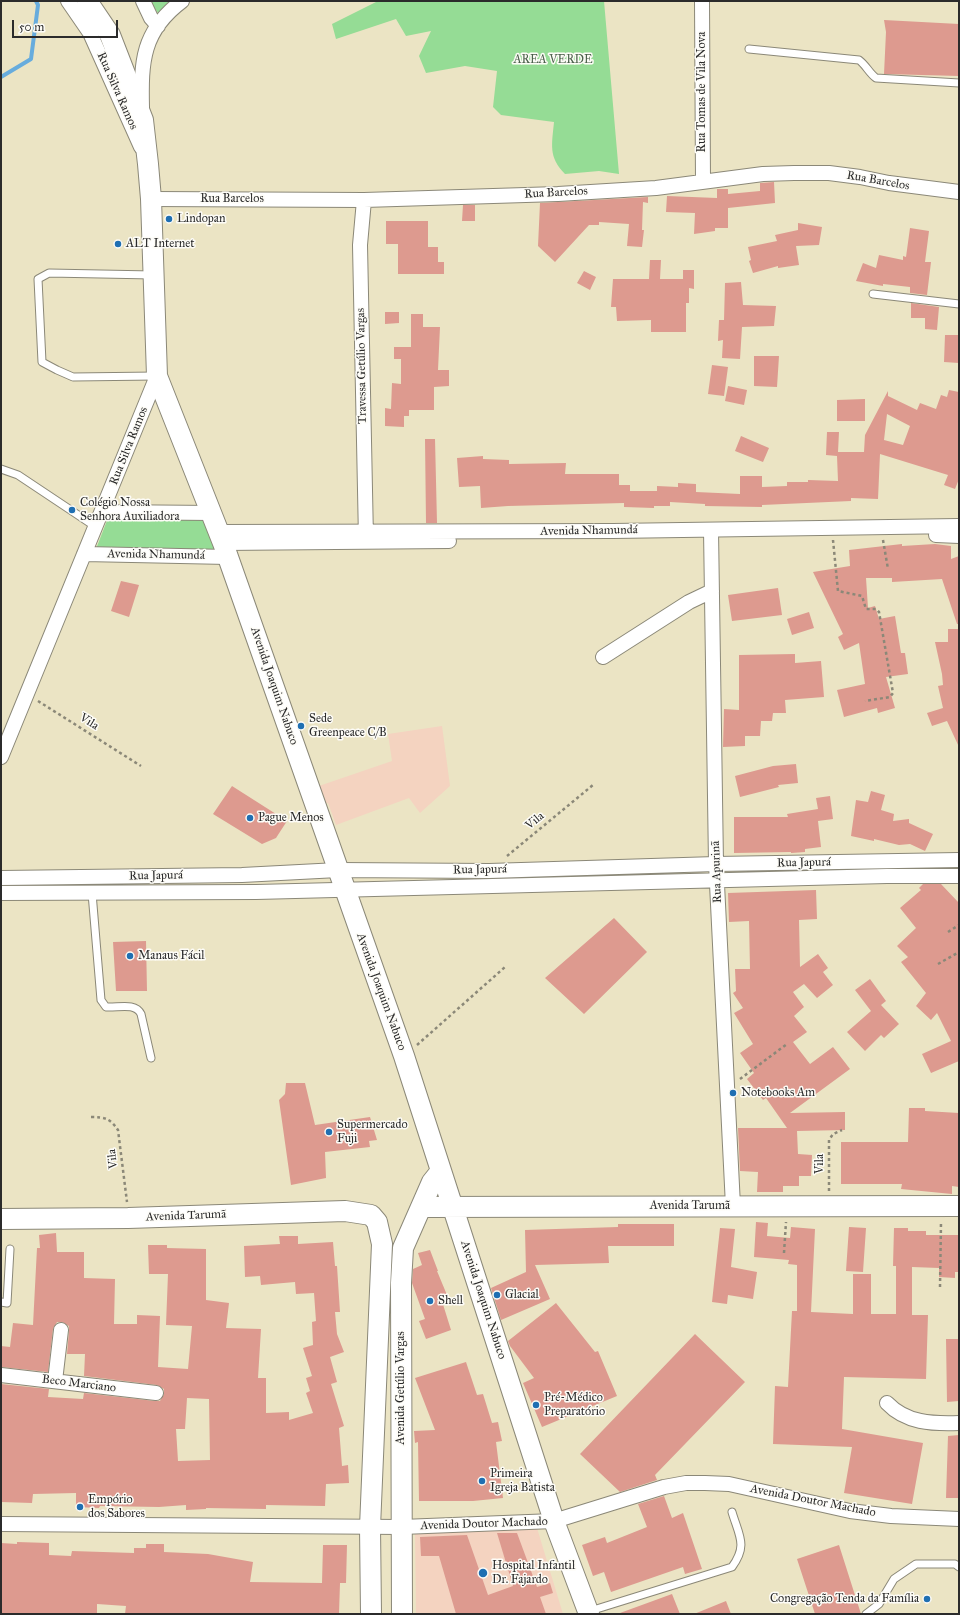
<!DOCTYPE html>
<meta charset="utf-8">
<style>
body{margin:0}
#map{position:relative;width:960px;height:1615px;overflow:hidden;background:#ebe4c4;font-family:"IM FELL Great Primer",serif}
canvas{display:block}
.frame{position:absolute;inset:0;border:2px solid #2b2b2b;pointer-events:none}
.scale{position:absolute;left:12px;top:20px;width:106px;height:18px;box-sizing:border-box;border:2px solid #2b2b2b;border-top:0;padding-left:5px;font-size:12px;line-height:14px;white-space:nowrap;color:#2b2b2b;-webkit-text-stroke:3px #fdfcf7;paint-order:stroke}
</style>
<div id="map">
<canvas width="960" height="1615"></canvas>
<div class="frame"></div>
<div class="scale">50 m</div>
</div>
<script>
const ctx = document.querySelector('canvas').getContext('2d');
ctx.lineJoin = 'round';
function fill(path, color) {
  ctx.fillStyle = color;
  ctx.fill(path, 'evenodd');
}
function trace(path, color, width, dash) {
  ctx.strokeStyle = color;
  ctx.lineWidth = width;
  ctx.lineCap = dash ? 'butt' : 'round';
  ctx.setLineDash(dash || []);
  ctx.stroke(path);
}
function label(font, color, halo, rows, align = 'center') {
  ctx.font = font + ' "IM FELL Great Primer",serif';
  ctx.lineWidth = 3;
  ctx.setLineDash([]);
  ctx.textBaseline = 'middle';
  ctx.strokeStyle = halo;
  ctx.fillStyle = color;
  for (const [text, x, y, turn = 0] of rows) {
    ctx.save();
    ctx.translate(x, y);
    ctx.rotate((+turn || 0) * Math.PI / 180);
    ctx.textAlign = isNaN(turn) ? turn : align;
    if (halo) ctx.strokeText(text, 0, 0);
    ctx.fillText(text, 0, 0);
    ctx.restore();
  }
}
fill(new Path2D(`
 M 442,726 L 450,786 L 420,813 L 409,798 L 336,825 L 328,803 L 322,805 L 316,787 L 392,761 L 388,734 Z
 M 537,1528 L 563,1614 L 416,1614 L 415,1531 Z`), '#f4d3c0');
fill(new Path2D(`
 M 150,1 L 178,1 L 160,16 Z
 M 378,1 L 604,1 L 619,174 L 599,171 L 565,174 C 548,157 552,144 554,122 L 501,115 L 493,107 L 497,71 L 465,66 L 426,73 L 419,56 L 431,31 L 406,36 L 396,19 L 336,39 L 332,24 Z
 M 209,517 L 222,552 L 94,554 L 108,518 Z`), '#95dc95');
trace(new Path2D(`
 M 1,77 L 31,59 L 38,5 L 36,1`), '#67acdd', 4);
fill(new Path2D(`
 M 884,20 L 959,24 L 959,76 L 884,74 L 886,32 Z
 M 774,182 L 775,203 L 728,208 L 728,228 L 715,228 L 715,231 L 694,234 L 695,213 L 666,212 L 667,196 L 717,198 L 717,189 L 728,189 L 728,194 L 760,191 L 760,183 Z
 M 648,197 L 648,203 L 643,202 L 642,230 L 644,230 L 642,247 L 627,246 L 629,224 L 599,222 L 599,225 L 589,225 L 555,262 L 538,246 L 540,203 Z
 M 463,205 L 475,205 L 475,221 L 462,221 Z
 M 386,221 L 428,221 L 428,247 L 438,247 L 438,262 L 444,262 L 444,274 L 398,274 L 398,244 L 386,244 Z
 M 798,223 L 822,227 L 819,245 L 796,246 L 799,265 L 778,268 L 778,266 L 753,273 L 749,261 L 751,260 L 748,247 L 777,241 L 775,235 L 798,230 Z
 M 910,228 L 929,231 L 925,262 L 931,262 L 927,295 L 910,293 L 910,287 L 883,284 L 883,286 L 856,281 L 863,263 L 876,268 L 879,255 L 903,260 L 903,256 L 906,257 Z
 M 650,260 L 661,260 L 660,279 L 683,279 L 683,270 L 694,270 L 694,289 L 689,288 L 689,303 L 686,303 L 686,332 L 651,332 L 651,320 L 617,321 L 616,307 L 611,307 L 613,279 L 649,279 Z
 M 584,271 L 596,277 L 590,290 L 577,283 Z
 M 741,282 L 743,305 L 776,306 L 774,326 L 742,327 L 740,359 L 722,358 L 723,340 L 718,341 L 719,320 L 724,320 L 725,283 Z
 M 911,303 L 939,307 L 937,330 L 925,329 L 925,318 L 911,318 Z
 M 385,312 L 399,312 L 399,323 L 385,324 Z
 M 411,314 L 423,314 L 423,327 L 440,327 L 438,370 L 449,370 L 449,386 L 434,387 L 434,410 L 409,410 L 409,416 L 404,416 L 404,427 L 385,426 L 385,408 L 391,409 L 392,383 L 401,384 L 401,359 L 394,359 L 394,347 L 411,347 Z
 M 945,335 L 959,335 L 959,363 L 944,362 Z
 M 754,356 L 779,356 L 777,387 L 754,386 Z
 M 712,365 L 728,367 L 724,396 L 708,394 Z
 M 728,386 L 747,390 L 744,405 L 725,401 Z
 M 949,390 L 959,392 L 959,479 L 955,489 L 944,485 L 948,475 L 880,454 L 878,499 L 851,498 L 851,501 L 762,505 L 762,507 L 705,506 L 705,504 L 670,502 L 670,506 L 654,506 L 654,508 L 624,507 L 624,503 L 508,506 L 481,508 L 480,486 L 459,487 L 457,458 L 483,456 L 483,459 L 509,460 L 509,464 L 566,463 L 565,474 L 619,474 L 619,485 L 630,485 L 630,491 L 657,491 L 657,486 L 678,487 L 678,483 L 696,484 L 696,492 L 740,494 L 740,476 L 762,476 L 762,487 L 787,486 L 787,482 L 808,482 L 808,480 L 838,481 L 837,456 L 826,455 L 827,432 L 839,432 L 838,452 L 864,452 L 865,435 L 888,391 L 888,396 L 917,410 L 920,403 L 936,409 L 941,395 L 947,397 ZM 887,414 L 910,426 L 903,445 L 884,440 Z
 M 865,399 L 865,421 L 837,421 L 837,400 Z
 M 741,436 L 769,448 L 763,462 L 735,451 Z
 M 425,439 L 435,439 L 437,523 L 426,523 Z
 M 902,544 L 902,546 L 935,544 L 951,546 L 951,559 L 959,556 L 959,624 L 957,624 L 942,579 L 892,582 L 892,578 L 866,578 L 868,608 L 875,606 L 879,619 L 895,616 L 901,653 L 905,653 L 908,674 L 886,677 L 895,708 L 878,713 L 877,708 L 844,717 L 837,690 L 865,684 L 859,643 L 844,650 L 838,637 L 843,634 L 813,572 L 850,566 L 849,550 Z
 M 121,581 L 139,585 L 129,617 L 111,611 Z
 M 778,588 L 782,615 L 732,621 L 728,595 Z
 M 809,612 L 814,628 L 792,635 L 787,619 Z
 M 948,629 L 959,629 L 959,747 L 947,721 L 932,726 L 927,713 L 943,708 L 938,686 L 943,685 L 942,674 L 935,642 L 948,642 Z
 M 795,654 L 795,663 L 821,661 L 824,697 L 785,700 L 786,713 L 773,713 L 772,721 L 761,721 L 760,736 L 745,736 L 745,746 L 723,747 L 724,709 L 739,710 L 739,655 Z
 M 796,764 L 798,783 L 778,785 L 779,787 L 740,797 L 735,776 L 773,766 Z
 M 232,786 L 287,821 L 276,838 L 262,844 L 213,814 Z
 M 871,791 L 885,795 L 881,810 L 894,814 L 893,821 L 909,819 L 909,823 L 933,834 L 925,851 L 910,844 L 899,845 L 874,839 L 874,841 L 851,836 L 856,800 L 868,802 Z
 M 830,796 L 833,819 L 818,821 L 821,847 L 805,849 L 805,852 L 791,853 L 791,852 L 734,853 L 734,817 L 788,817 L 787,814 L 818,809 L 816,798 Z
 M 923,884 L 941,884 L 959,903 L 959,1061 L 931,1073 L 922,1054 L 951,1041 L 937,1013 L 931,1020 L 916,1006 L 926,993 L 901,962 L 908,957 L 897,946 L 916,928 L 900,908 L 921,890 L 919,888 Z
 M 816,890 L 817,919 L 799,920 L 800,967 L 818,954 L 828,968 L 823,972 L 833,985 L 817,998 L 804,984 L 793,992 L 804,1007 L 794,1016 L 807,1032 L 793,1042 L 810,1064 L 833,1047 L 850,1069 L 790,1113 L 845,1112 L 845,1130 L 797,1131 L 798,1154 L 812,1155 L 811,1176 L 799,1176 L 799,1186 L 783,1186 L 783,1192 L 757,1192 L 758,1172 L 740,1171 L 738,1128 L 787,1128 L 766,1098 L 763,1100 L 747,1079 L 754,1073 L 740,1053 L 753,1044 L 734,1013 L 743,1008 L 733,993 L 736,991 L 735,969 L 750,969 L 749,921 L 729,922 L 728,893 Z
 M 614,918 L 647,952 L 584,1014 L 545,978 Z
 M 146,941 L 147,991 L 116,991 L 113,942 Z
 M 870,979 L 886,1001 L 881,1005 L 899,1024 L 884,1038 L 881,1035 L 865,1051 L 847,1032 L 871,1011 L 855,990 Z
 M 286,1083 L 305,1083 L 315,1125 L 370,1117 L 377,1140 L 369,1141 L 370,1147 L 325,1152 L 326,1178 L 291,1185 L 279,1100 L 285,1094 Z
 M 909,1108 L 925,1108 L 925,1111 L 959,1113 L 959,1187 L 952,1186 L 952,1194 L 901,1189 L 902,1184 L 841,1184 L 841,1142 L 908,1142 Z
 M 756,1222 L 768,1223 L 767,1236 L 790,1238 L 791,1227 L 815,1229 L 811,1312 L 853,1314 L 853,1274 L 871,1274 L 871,1314 L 896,1314 L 896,1266 L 893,1266 L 894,1228 L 908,1228 L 908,1231 L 926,1231 L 926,1235 L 959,1235 L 959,1272 L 955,1272 L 955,1278 L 939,1277 L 939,1268 L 912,1267 L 912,1315 L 928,1315 L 926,1379 L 844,1377 L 842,1429 L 923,1443 L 912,1504 L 844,1493 L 852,1447 L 773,1444 L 775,1386 L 788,1387 L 792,1311 L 797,1311 L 797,1265 L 788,1264 L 789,1260 L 754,1257 Z
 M 618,1224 L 674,1224 L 674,1246 L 608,1246 L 609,1263 L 535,1265 L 550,1299 L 501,1320 L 491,1288 L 526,1272 L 525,1230 L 618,1227 Z
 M 849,1227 L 866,1228 L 863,1272 L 846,1271 Z
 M 720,1228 L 735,1229 L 731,1267 L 757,1272 L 753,1299 L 728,1295 L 727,1304 L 712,1302 Z
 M 56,1233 L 57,1252 L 84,1252 L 84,1278 L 115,1279 L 114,1324 L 137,1324 L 137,1315 L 160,1316 L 158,1367 L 188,1369 L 192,1326 L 166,1325 L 168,1274 L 149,1274 L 148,1245 L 167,1245 L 167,1248 L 206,1249 L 206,1300 L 229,1303 L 226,1328 L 261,1329 L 258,1378 L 266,1378 L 266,1413 L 289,1412 L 289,1420 L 313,1413 L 306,1393 L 310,1391 L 306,1378 L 312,1376 L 303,1348 L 313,1345 L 312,1322 L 316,1321 L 314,1293 L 296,1294 L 295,1282 L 261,1285 L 260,1276 L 245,1277 L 244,1246 L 280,1244 L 279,1236 L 298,1236 L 298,1244 L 333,1242 L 335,1266 L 337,1266 L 340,1312 L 335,1312 L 337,1334 L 344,1352 L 330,1357 L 337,1382 L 331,1384 L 344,1426 L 339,1428 L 342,1466 L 348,1465 L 349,1483 L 326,1484 L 325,1506 L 266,1505 L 266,1509 L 206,1508 L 206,1509 L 186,1510 L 186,1505 L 159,1507 L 100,1506 L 99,1508 L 76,1507 L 76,1493 L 33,1494 L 32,1503 L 1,1502 L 1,1384 L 49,1389 L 48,1397 L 83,1399 L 84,1393 L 155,1401 L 160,1401 L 164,1394 L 164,1389 L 157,1385 L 84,1376 L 85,1354 L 67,1354 L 69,1331 L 69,1326 L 62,1322 L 57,1322 L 53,1329 L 48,1372 L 1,1367 L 1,1346 L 10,1347 L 13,1323 L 33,1325 L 37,1248 L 40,1248 L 39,1235 ZM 187,1398 L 209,1399 L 210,1460 L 178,1461 L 176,1429 L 185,1429 Z
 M 430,1250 L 438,1271 L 437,1271 L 447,1295 L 441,1298 L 451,1330 L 426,1339 L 419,1321 L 425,1319 L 412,1283 L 413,1269 L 422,1265 L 418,1253 Z
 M 556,1303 L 595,1352 L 598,1351 L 617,1396 L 542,1427 L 523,1383 L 534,1378 L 510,1346 L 508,1341 Z
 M 695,1334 L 745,1382 L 655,1475 L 657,1480 L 620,1492 L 580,1454 Z
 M 946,1339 L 959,1339 L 959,1401 L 947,1402 Z
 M 466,1362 L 477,1395 L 483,1394 L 492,1423 L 498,1422 L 502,1441 L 496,1442 L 503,1498 L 473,1501 L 419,1501 L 418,1442 L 415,1443 L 414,1431 L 435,1430 L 415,1378 Z
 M 959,1435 L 959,1498 L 946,1498 L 948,1436 Z
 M 664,1496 L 672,1518 L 683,1513 L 702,1569 L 685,1574 L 683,1567 L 611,1592 L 604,1572 L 593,1576 L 582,1545 L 605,1537 L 607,1543 L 647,1527 L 638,1504 Z
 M 497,1533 L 517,1533 L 537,1587 L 550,1583 L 553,1593 L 540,1597 L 546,1614 L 456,1614 L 439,1556 L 421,1556 L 420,1537 L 467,1535 L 488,1595 L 513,1586 Z
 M 17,1542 L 49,1543 L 49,1555 L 71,1556 L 72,1551 L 134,1553 L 134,1548 L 146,1548 L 146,1544 L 164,1544 L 164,1552 L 208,1554 L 253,1562 L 250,1582 L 322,1583 L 323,1545 L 347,1545 L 346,1583 L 340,1583 L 339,1614 L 125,1614 L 126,1606 L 97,1604 L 97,1614 L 1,1614 L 1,1543 L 17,1544 Z
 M 839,1545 L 861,1614 L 815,1614 L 797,1559 Z
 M 672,1594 L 680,1614 L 621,1614 L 620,1613 Z
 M 726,1601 L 731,1614 L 694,1614 Z`), '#dd9a8f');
const lane = new Path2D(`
 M 749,49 L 859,60 C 866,65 869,73 876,78 L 959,83
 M 153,275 L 49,273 L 38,279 L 42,362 L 57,370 L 73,377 L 156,376
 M 873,294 L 959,304
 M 1,469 L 18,475 L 96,527
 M 92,893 L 101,1000 L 106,1007 C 118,1008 135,1002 141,1014 L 151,1058
 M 1,1302 L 7,1303 L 10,1249
 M 590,1611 L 732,1567 C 748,1545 739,1536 732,1512
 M 866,1614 L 879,1604 L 894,1579 L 916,1564 L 955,1564 L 959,1567`);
const street = new Path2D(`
 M 68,1 L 90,33 L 141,147
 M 143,1 L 151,18 L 158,26
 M 702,1 L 703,182
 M 142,107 C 141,62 142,31 182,1
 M 151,199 L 364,200 L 558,194 L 656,188 L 763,174 L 794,173 L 829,173 L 860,177 L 889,183 L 959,192
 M 364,200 L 360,245 L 366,539
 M 102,512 L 213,513
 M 711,530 L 716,864 L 733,1206
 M 219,532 L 613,531 L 959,526
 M 936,535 L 959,536
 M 223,543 L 449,541
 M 84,554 L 228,557
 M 603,657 L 689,602 L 712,591
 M 1,757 L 157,376
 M 1,878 L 242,875 L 338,870 L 489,871 L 716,864 L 959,860
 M 1,893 L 256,892 L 887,876 L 959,876
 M 1,1375 L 156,1393
 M 55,1381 L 61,1330
 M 887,1403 C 906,1423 932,1424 959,1423
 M 1,1524 L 402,1527 L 554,1521 L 664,1487 L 686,1483 L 705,1483 L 729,1484 L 850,1511 L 891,1516 L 959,1519`);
const secondary = new Path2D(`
 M 87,1 L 110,35 L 143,120 L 148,164 L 151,199 L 157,376 L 223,543 L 404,1056 L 554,1521 L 589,1614
 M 421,1207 L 959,1206
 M 1,1219 L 128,1218 L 345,1211 L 371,1215 L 377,1222 L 382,1244 L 370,1527 L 371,1614
 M 402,1614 L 401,1283 L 403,1248 L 432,1182 L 440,1172`);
trace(lane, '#8b8878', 9);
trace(street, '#8b8878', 16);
trace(secondary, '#8b8878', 22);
trace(new Path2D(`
 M 833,540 L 838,591 L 862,596 L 866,609 L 876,609 L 879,612 L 893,693 L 890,697 L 865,701
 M 883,540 L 888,569
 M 38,701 L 141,766
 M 507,856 L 593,785
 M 948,932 L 959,925
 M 938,964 L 959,952
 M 417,1045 L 505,967
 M 740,1079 L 787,1044
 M 91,1117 C 104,1117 110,1118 118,1130 L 127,1202
 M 829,1191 L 829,1140 L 833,1134 L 842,1130
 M 784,1253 L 786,1222
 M 940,1287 L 941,1222`), '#8b8878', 2.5, [3, 3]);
trace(lane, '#fff', 7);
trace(street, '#fff', 14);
trace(secondary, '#fff', 20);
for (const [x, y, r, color] of [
 [169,219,4,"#1f6fb2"],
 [118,244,4,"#1f6fb2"],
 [72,510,4,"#1f6fb2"],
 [301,726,4,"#1f6fb2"],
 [250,818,4,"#1f6fb2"],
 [130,956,4,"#1f6fb2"],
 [733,1093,4,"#1f6fb2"],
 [329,1132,4,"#1f6fb2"],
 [497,1295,4,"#1f6fb2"],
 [430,1301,4,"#1f6fb2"],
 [536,1405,4,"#1f6fb2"],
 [482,1481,4,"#1f6fb2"],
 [80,1507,4,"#1f6fb2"],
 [483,1573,5,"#1f6fb2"],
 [927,1599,4,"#1f6fb2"]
]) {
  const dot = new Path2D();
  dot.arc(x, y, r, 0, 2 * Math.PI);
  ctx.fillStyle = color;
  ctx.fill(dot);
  trace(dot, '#fdfcf7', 1.5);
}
label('12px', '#4b604b', '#fdfcf7', [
 ["AREA VERDE",553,60]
]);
label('12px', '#2b2b2b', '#fdfcf7', [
 ["Rua Silva Ramos",117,91,66],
 ["Rua Tomas de Vila Nova",702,92,-90],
 ["Rua Barcelos",878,181,10],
 ["Rua Barcelos",556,193,-3],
 ["Rua Barcelos",232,199],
 ["Travessa Getúlio Vargas",362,366,-91],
 ["Rua Silva Ramos",129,446,-68],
 ["Avenida Nhamundá",589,531,-1],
 ["Avenida Nhamundá",156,555,1],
 ["Avenida Joaquim Nabuco",274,686,71],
 ["Vila",89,722,32],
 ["Vila",535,821,-40],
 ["Rua Japurá",804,863,-1],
 ["Rua Japurá",480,870,-1],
 ["Rua Apurinã",717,872,-92],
 ["Rua Japurá",156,876,-1],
 ["Avenida Joaquim Nabuco",381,992,70],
 ["Vila",113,1159,-96],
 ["Vila",820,1164,-90],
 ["Avenida Tarumã",690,1206],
 ["Avenida Tarumã",186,1216,-2],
 ["Avenida Joaquim Nabuco",483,1300,72],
 ["Beco Marciano",79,1384,7],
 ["Avenida Getúlio Vargas",401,1388,-90],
 ["Avenida Doutor Machado",813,1501,11],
 ["Avenida Doutor Machado",484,1524,-2]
]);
label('12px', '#2b2b2b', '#fdfcf7', [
 ["Lindopan",177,219],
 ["ALT Internet",126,244],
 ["Colégio Nossa",80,503],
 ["Senhora Auxiliadora",80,517],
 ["Sede",309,719],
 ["Greenpeace C/B",309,733],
 ["Pague Menos",258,818],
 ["Manaus Fácil",138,956],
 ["Notebooks Am",741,1093],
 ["Supermercado",337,1125],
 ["Fuji",337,1139],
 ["Glacial",505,1295],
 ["Shell",438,1301],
 ["Pré-Médico",544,1398],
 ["Preparatório",544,1412],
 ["Primeira",490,1474],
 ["Igreja Batista",490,1488],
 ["Empório",88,1500],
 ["dos Sabores",88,1514],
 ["Hospital Infantil",492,1566],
 ["Dr. Fajardo",492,1580],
 ["Congregação Tenda da Família",919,1599,"right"]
], 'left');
</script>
